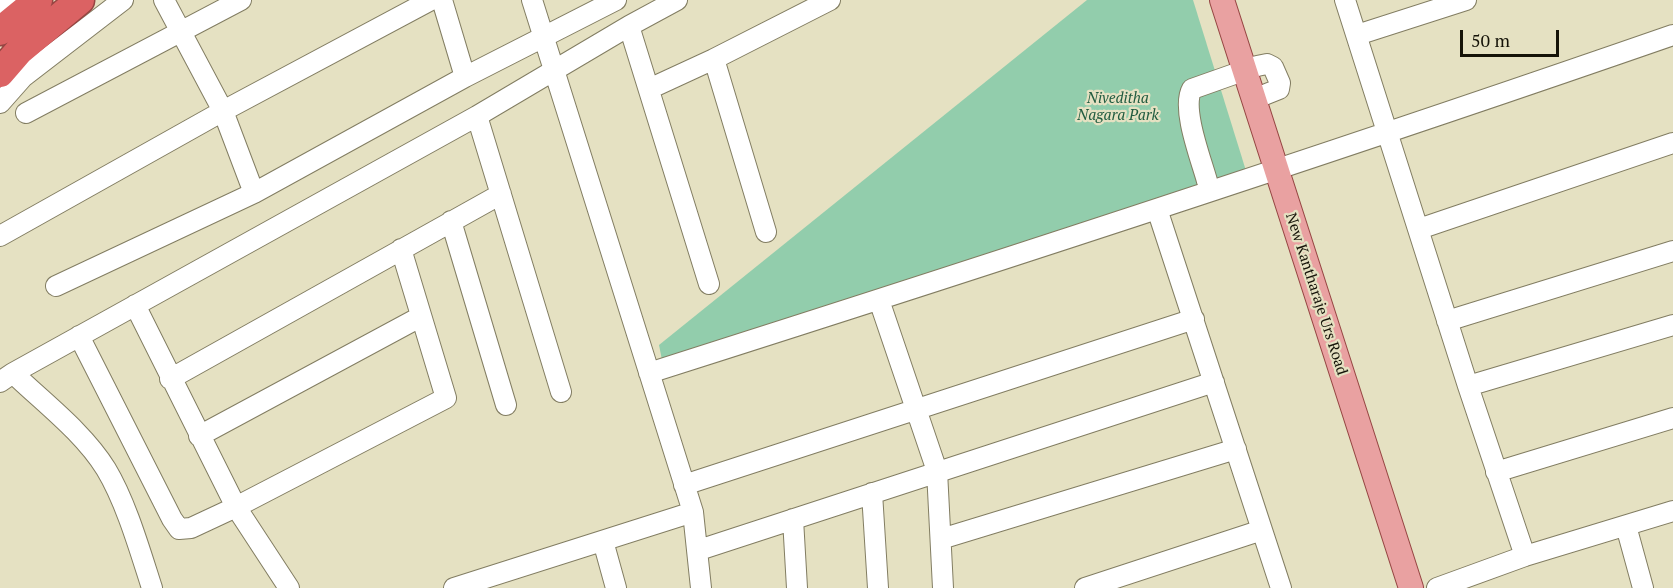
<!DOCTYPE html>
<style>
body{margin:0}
#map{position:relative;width:1673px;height:588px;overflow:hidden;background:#e5e1c2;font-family:"PT Serif",serif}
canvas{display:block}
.scale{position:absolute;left:1460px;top:30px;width:99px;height:27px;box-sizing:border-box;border:3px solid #151308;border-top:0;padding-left:8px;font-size:18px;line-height:21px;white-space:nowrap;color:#151308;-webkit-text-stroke:4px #e5e1c2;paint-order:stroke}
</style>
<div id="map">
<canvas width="1673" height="588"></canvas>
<div class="scale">50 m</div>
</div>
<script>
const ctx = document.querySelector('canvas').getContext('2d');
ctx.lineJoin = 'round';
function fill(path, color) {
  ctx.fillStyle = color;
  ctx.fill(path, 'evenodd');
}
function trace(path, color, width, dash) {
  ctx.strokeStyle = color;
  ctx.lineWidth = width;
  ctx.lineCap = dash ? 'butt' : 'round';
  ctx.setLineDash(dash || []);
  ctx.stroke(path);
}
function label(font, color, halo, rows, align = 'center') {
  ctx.font = font + ' "PT Serif",serif';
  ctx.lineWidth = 4.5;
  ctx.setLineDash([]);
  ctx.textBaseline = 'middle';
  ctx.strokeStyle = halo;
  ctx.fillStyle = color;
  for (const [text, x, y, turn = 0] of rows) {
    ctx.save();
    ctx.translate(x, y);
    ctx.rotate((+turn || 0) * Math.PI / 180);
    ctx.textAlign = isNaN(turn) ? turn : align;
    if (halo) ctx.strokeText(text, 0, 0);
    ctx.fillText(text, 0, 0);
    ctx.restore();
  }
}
fill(new Path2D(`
 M 1087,0 L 1193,0 L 1247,174 L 663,365 L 659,345 Z`), '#92cdac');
const minor = new Path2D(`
 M 164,0 L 223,111 L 254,193
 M 442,0 L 465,77
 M 532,0 L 693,512 L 701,588
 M 1345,0 L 1468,386 L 1525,556
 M 0,5 L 6,0
 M 629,26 L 677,0
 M 1357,35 L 1466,0
 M 714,59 L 830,0
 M 649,89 L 714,59 L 766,232
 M 0,103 L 23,77 L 123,0
 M 26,113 L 241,0
 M 477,116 L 561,392
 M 1207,181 C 1201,159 1181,108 1192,89 L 1257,66 L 1267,64 L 1273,67 L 1280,83 L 1279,89 L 1254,99
 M 1157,209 L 1281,588
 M 451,221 L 506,405
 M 1419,229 L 1673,143
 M 0,236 L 223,111 L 431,0
 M 56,286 L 254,193 L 465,77 L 616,0
 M 879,300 L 937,471 L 943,588
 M 135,305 L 236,507 L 289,588
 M 1447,321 L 1673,251
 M 79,336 L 172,519 L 179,529 L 191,528 L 236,507 L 446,398 L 401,249
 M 13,373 L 477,116 L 629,26 L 709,284
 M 649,373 C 992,264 1333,153 1673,35
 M 170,379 L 501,194
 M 0,382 L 13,373 C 44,403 83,432 106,469 C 126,502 140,551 152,588
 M 1468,386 L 1673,325
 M 199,436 L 420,317
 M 1496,472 L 1673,418
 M 684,485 L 1194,319
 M 872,493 L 878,588
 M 793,519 L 797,588
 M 1626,526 L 1643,588
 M 941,539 L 1236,449
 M 603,541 L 616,588
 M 699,550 L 1214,382
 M 454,588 L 693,512
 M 1085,588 L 1262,530
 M 1437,588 L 1525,556 L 1673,511`);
const major = new Path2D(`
 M 1222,0 L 1411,588`);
const highway = new Path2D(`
 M 0,31 L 38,0
 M 0,73 L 19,51 L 80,0`);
trace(minor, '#827d62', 22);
trace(major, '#964643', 26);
trace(highway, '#964643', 31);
trace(minor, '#fff', 20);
trace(major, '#e9a1a1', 24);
trace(highway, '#db6263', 28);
label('italic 15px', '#215c40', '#e5e1c2', [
 ["Niveditha",1118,99],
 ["Nagara Park",1118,116]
]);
label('15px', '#151308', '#e5e1c2', [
 ["New Kantharaje Urs Road",1316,294,72]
]);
</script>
